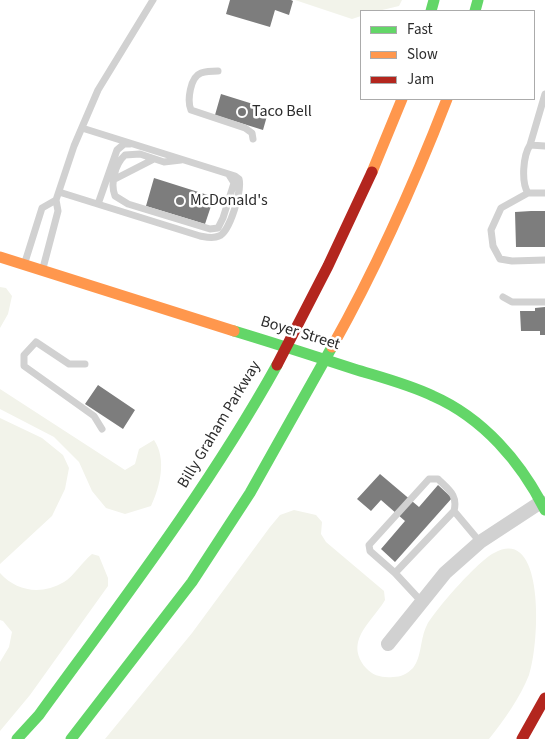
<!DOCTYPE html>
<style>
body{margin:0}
#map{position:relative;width:545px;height:739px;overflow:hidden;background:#fff;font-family:"Source Sans 3",sans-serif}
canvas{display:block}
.legend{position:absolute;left:360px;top:10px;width:175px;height:90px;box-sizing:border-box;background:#fff;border:1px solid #ababab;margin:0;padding:6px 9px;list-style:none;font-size:15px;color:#2c2c2c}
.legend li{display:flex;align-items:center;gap:10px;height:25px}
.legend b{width:25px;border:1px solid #ababab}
</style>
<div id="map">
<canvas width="545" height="739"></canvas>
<ul class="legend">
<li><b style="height:6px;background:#63d668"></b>Fast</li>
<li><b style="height:6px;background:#ff974d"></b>Slow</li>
<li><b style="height:6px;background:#b3261e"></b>Jam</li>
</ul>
</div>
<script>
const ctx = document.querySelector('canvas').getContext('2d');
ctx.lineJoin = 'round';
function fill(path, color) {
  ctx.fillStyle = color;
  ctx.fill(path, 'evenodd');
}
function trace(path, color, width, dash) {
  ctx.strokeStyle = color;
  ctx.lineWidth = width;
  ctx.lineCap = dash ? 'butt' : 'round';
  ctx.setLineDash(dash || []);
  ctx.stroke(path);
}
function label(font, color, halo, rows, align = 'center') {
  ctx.font = font + ' "Source Sans 3",sans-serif';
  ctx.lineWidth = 5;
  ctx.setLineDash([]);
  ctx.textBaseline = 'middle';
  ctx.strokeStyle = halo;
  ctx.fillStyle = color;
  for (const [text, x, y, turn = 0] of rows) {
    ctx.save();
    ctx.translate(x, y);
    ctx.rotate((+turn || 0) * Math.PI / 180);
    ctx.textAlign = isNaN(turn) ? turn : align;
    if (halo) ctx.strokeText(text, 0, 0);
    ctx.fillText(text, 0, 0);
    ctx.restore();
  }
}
fill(new Path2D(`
 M 295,0 L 402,0 L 399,6 L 378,11 L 361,11 L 361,16 L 352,19 Z
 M 0,287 L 6,288 L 12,296 L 8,314 L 0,328 Z
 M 0,389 L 125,470 L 135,464 L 139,449 L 154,440 C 167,459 160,487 151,506 L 125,514 L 106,508 L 92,491 L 79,462 L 54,437 L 0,409 Z
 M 0,418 L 42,438 L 63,455 L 69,468 L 65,489 L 52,516 L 0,564 Z
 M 294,510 L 316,515 L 322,522 L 321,534 L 326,542 L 384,591 L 385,600 C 373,621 343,641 366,668 C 373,676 383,678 393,677 C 401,677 407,674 413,668 C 422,657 420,638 427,625 C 435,610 479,560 494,553 C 545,524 540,643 529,675 C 520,698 504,720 489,739 L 105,739 L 192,633 L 270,527 L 280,515 Z
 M 92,554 L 99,556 L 108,578 L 108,586 L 30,695 L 0,731 L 0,662 L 9,647 L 12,632 L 3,621 L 0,620 L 0,573 C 17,592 42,595 64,582 C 74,576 82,562 92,554 Z`), '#f2f3ea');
fill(new Path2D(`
 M 230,0 L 291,0 L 293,1 L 289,15 L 275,10 L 270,27 L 226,14 Z
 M 221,94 L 269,109 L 263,130 L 215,115 Z
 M 154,178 L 214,197 L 205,224 L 146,206 Z
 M 531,211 L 545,211 L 545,247 L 516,247 L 515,212 Z
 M 545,307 L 545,335 L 540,335 L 540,331 L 521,331 L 520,311 L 535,311 L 535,308 Z
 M 98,385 L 135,410 L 123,429 L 85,404 Z
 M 380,474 L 419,507 L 438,485 L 452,498 L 395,562 L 381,549 L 405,521 L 381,500 L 371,511 L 357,499 Z`), '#7d7d7d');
trace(new Path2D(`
 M 218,71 C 213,71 207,71 201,73 C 190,77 187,101 191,110 L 245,128 L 252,133 L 253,139
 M 530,145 L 545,94
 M 545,146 L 530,145 C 523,156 521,182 528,193 L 545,193
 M 181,160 L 164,162 L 140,154 L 125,155 C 115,164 110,184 115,196 L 128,204 L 210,229 L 218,228 L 223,218 L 234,183 L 229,175
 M 113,180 L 154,159
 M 59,192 L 200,236 C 206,237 213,239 219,236 C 230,232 242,190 239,179 L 235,176 L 82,128
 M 528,193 L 501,208 L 491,230 L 493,246 L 500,259 L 512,261 L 545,260
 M 98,204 L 117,150 L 124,144 L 130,144
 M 25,262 L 42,208 L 56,200
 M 43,268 L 58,211 L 56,200 L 74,146 L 98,90 L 153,0
 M 503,297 L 512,302 L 545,302
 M 85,364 L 69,364 L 36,342 L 24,355 L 24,366 L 94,416 L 102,429
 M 395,573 L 370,551 L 369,545 L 429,479 L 438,479 C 449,490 458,495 454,511
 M 421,601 L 395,573 L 454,511 L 480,542`), '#d1d1d1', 7);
trace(new Path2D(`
 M 388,644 L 445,573 L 480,542 L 541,502`), '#d1d1d1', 14);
trace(new Path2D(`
 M 431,11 L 434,0
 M 475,11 L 478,0
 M 234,331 C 274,343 314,356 354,369 C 380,377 408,384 433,396 C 483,418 521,462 545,510
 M 17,739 L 39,715 C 122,601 208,489 277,365
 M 71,739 L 192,582 L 250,493 L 332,347`), '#63d668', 11);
trace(new Path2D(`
 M 372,172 L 402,99
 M 0,257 L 234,331
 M 332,347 C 377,267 414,184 447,99`), '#ff974d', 11);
trace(new Path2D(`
 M 277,365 L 328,266 L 372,172
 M 522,739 L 545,698`), '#b3261e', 11);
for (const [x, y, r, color] of [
 [242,112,5,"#767676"],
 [180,201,5,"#767676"]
]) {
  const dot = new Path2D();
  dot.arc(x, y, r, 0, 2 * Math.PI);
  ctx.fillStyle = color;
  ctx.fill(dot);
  trace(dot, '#fff', 2);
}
label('16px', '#2c2c2c', '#fff', [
 ["Taco Bell",252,112],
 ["McDonald's",190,201]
], 'left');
label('16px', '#2c2c2c', '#fff', [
 ["Boyer Street",300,334,17],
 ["Billy Graham Parkway",220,425,-59]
]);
</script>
